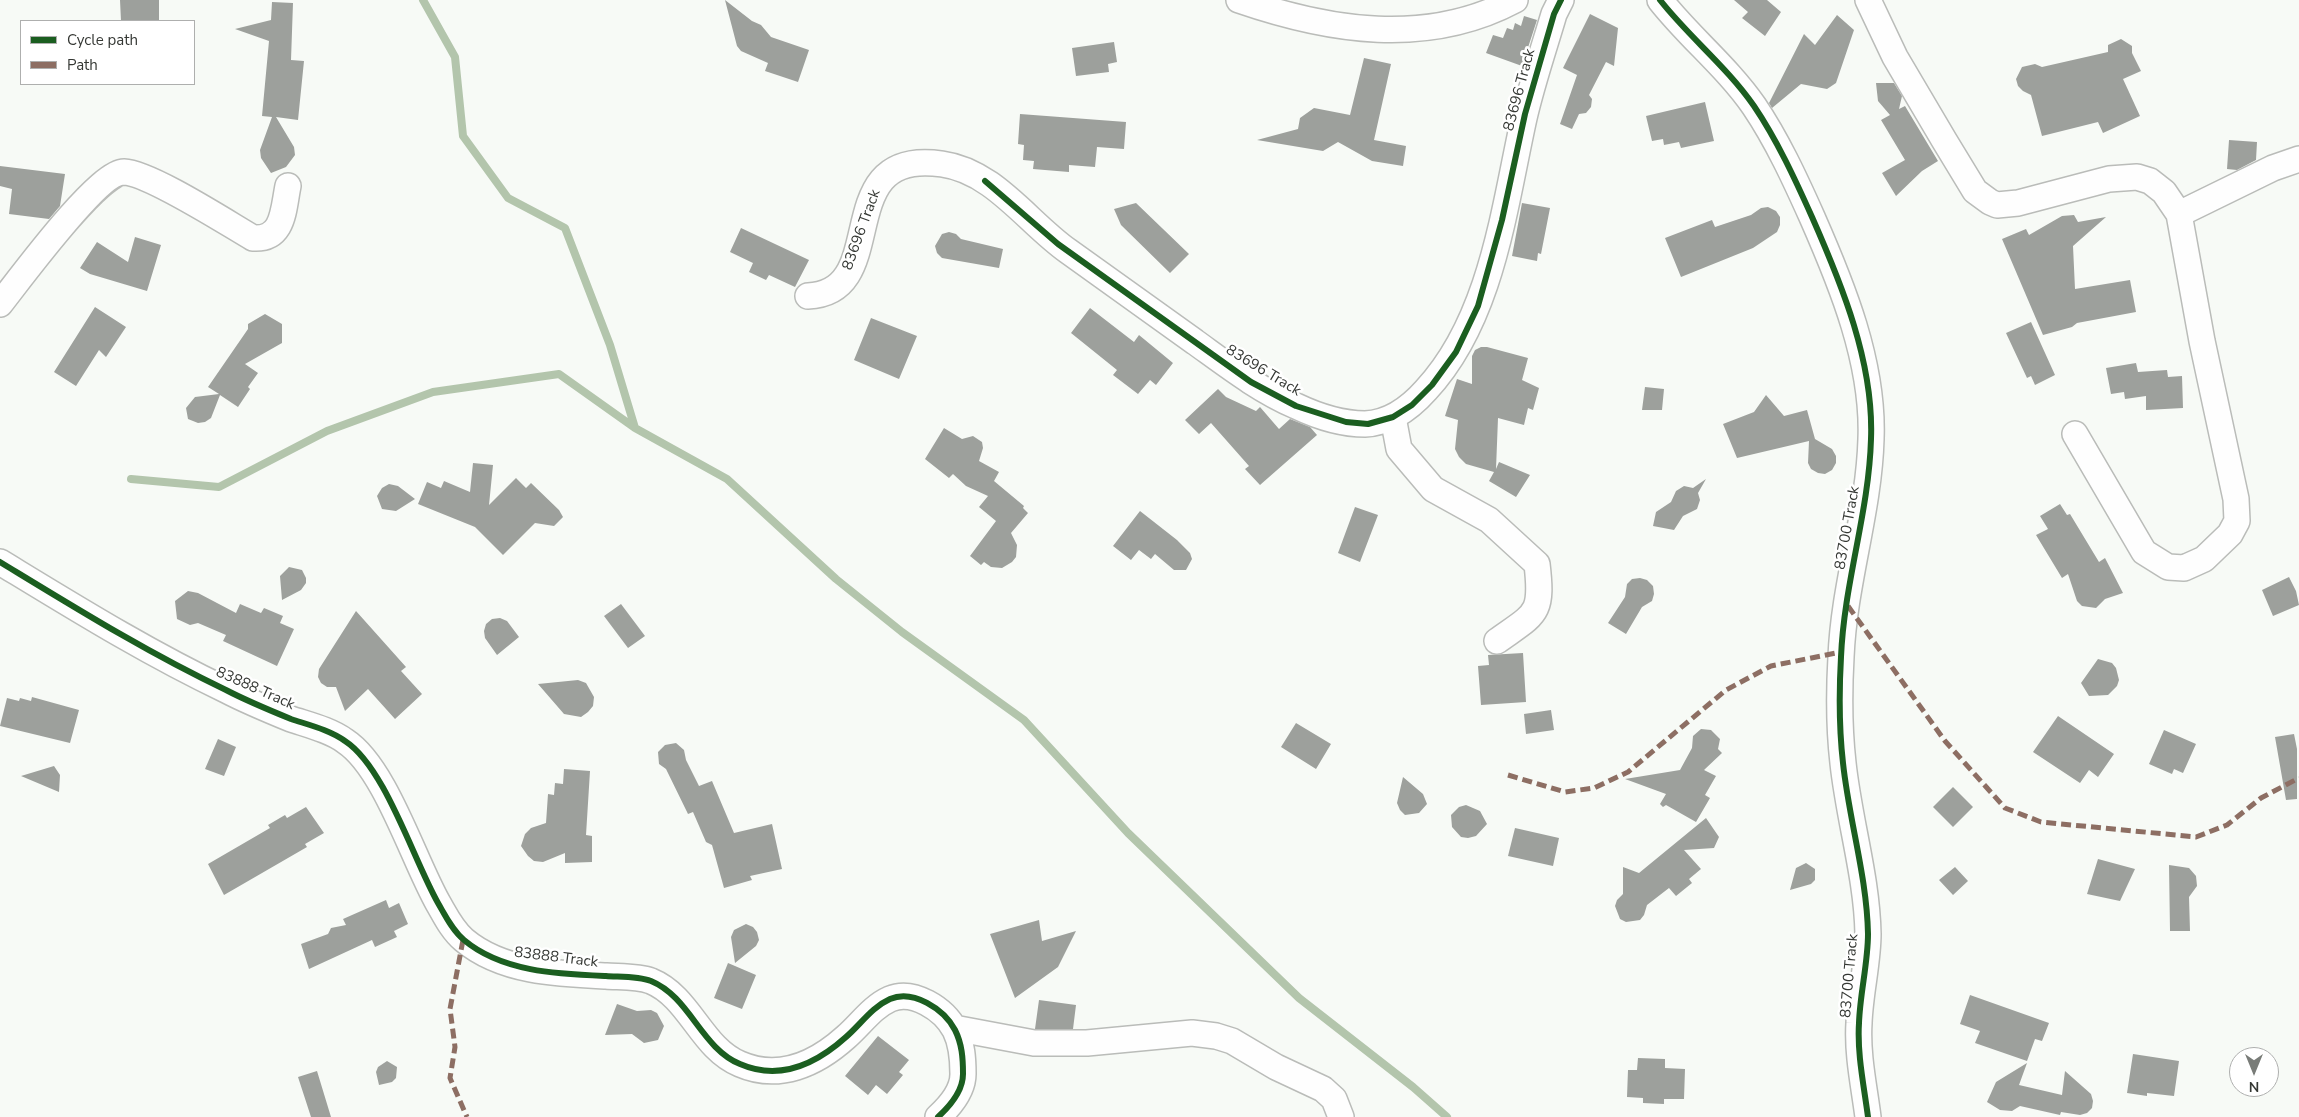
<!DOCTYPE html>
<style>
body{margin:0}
#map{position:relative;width:2299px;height:1117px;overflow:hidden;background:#f7faf6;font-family:"Nunito Sans",sans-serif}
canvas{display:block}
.legend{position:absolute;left:20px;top:20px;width:175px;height:65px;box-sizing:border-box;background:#fff;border:1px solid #aeafae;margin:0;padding:6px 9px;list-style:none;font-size:15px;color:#353834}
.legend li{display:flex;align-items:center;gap:10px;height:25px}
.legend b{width:25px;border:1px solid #aeafae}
.north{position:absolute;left:2229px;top:1047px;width:50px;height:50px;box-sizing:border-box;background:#fff;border:1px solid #aeafae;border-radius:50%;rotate:180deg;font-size:14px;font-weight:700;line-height:20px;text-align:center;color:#353834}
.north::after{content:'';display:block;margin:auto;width:18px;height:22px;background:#797c78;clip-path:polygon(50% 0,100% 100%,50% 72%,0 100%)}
</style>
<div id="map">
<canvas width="2299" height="1117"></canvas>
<ul class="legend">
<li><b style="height:6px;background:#1b5e20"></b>Cycle path</li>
<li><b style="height:6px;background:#8d6e63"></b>Path</li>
</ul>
<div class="north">N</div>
</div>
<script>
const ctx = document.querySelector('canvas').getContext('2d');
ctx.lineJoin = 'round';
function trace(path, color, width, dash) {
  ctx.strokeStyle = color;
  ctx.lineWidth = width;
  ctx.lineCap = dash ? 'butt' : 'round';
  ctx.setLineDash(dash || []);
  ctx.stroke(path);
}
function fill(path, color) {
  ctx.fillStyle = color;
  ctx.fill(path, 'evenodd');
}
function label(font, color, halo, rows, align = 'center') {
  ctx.font = font + ' "Nunito Sans",sans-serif';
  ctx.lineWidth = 5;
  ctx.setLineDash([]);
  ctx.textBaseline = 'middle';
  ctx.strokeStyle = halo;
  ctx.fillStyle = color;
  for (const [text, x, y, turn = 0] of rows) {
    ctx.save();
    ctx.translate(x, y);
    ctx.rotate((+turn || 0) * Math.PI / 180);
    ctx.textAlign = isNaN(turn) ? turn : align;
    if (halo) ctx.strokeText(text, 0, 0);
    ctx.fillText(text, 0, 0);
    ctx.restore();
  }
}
trace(new Path2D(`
 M 423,0 L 455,57 L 463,136 L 508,198 L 565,228 L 610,345 L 635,428
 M 131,479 L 219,487 L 327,431 L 433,392 L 559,374 L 635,428 L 727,479 L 836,579 L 902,632 L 1024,720 L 1128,833 L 1299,998 L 1413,1087 L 1447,1117`), '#b3c5ac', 8);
fill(new Path2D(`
 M 120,0 L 159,0 L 159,21 L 121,21 Z
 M 725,0 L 752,21 L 761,25 L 771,37 L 809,50 L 798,82 L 765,71 L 768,63 L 741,51 L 737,46 Z
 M 1734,0 L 1767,0 L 1781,12 L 1765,36 L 1742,18 L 1748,12 Z
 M 272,2 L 293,3 L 291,60 L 304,61 L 298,120 L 276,117 L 294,147 L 295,155 L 286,167 L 271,173 L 261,158 L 260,150 L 272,117 L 262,116 L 269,41 L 235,29 L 271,20 Z
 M 1590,14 L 1618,28 L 1614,66 L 1606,62 L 1589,95 L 1592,99 L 1591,107 L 1586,113 L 1579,114 L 1572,129 L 1560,124 L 1577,75 L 1563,68 Z
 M 1837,15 L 1854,30 L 1836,83 L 1827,89 L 1801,84 L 1772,108 L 1769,103 L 1804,34 L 1815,45 Z
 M 1524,16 L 1537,20 L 1522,66 L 1486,53 L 1493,35 L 1503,38 L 1507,28 L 1513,30 L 1515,23 L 1521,26 Z
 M 2121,39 L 2132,46 L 2132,53 L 2141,71 L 2123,79 L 2140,116 L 2103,133 L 2098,122 L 2042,136 L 2031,95 L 2023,91 L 2018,86 L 2016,79 L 2022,67 L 2035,64 L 2042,67 L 2108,52 L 2108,45 Z
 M 1114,42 L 1117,62 L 1108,64 L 1109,72 L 1076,76 L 1072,48 Z
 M 1364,58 L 1391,64 L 1374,140 L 1406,146 L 1403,166 L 1372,161 L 1338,142 L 1323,151 L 1257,140 L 1298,129 L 1300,118 L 1314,108 L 1350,115 Z
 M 1876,83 L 1894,83 L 1902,96 L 1899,109 L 1905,106 L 1938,161 L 1922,171 L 1896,196 L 1882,173 L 1905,160 L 1881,120 L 1890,115 L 1878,101 Z
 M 1705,102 L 1714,141 L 1681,148 L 1679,142 L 1664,145 L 1663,139 L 1652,141 L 1646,116 Z
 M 1020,114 L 1126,122 L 1124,149 L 1097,147 L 1095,167 L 1069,165 L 1069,172 L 1033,169 L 1034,161 L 1023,160 L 1024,145 L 1018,144 Z
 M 2229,140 L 2257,142 L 2256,160 L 2237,170 L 2227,169 Z
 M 0,166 L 65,174 L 60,206 L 49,219 L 9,214 L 12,189 L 0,186 Z
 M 1136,203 L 1189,254 L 1170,273 L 1121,225 L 1114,209 Z
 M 1522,203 L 1550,208 L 1541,254 L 1538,253 L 1537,261 L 1512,256 Z
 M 1768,207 L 1776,211 L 1780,217 L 1780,225 L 1777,232 L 1753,248 L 1681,277 L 1665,238 L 1712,220 L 1715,227 L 1751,215 L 1761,208 Z
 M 2074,215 L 2078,222 L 2106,217 L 2073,246 L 2075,289 L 2130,280 L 2136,312 L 2077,323 L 2072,327 L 2043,335 L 2002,239 L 2026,229 L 2029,235 L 2062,216 Z
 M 741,228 L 809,260 L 795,287 L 769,275 L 766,280 L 749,272 L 753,263 L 730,252 Z
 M 949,232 L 956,234 L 961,239 L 1003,249 L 999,268 L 942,258 L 937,253 L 935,246 L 942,234 Z
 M 135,237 L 161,245 L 147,291 L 90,274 L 80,268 L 97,242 L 128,262 Z
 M 95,307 L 126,327 L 106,357 L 99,350 L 76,386 L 54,372 Z
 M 1090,308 L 1134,342 L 1139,335 L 1173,363 L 1156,385 L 1150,380 L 1138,394 L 1113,375 L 1117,370 L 1071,333 Z
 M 265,314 L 282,324 L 282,343 L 245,364 L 258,373 L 248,387 L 250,389 L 238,407 L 220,395 L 211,418 L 205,422 L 198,423 L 188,419 L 186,408 L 195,397 L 219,394 L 208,387 L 248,329 L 248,324 Z
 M 871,318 L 917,336 L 899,379 L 854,360 Z
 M 2031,322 L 2055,375 L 2035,385 L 2031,376 L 2027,378 L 2006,333 Z
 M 1481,347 L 1487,347 L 1528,358 L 1522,380 L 1539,388 L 1533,410 L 1528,408 L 1524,425 L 1498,418 L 1496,469 L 1499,462 L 1530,475 L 1516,497 L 1489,481 L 1494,472 L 1466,464 L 1459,457 L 1455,449 L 1458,420 L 1445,416 L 1457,379 L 1472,384 L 1472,356 L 1475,350 Z
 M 2136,363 L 2138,372 L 2167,370 L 2168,377 L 2182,376 L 2183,408 L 2146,410 L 2146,396 L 2125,399 L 2124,392 L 2111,394 L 2106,368 Z
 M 1645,387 L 1664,389 L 1662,410 L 1642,410 Z
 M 1218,389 L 1226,397 L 1256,411 L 1260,407 L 1279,429 L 1290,419 L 1310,427 L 1317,435 L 1260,485 L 1245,469 L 1249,466 L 1211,423 L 1199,434 L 1185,420 Z
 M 1766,395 L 1784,416 L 1807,410 L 1815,439 L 1832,449 L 1836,456 L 1836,463 L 1832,470 L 1825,474 L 1818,473 L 1811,469 L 1808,463 L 1809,441 L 1737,458 L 1723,424 L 1754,412 Z
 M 944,428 L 962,439 L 973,436 L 982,442 L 983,448 L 979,461 L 999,472 L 994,481 L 1024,506 L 1023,508 L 1028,513 L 1011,533 L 1017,545 L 1016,557 L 1012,562 L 1002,568 L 991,567 L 984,562 L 981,565 L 970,556 L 996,521 L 979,507 L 988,496 L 966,486 L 953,474 L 949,478 L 925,459 Z
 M 473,463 L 493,465 L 489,505 L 516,478 L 526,488 L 531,483 L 559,510 L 563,517 L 554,526 L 535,523 L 503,555 L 475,527 L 418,504 L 427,482 L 441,488 L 444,481 L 470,492 Z
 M 1706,479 L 1698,493 L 1700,500 L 1697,509 L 1683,516 L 1674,530 L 1653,526 L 1656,512 L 1671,502 L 1676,491 L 1684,486 L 1693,488 Z
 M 389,484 L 398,486 L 415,499 L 396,511 L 382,509 L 377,496 L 382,488 Z
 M 2060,504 L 2067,515 L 2070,514 L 2099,562 L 2105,558 L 2123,593 L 2105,599 L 2096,608 L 2082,606 L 2077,601 L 2068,574 L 2062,578 L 2036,535 L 2048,529 L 2040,516 Z
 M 1355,507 L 1378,515 L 1360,562 L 1338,553 Z
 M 1140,511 L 1177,540 L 1190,553 L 1192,559 L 1186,570 L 1174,570 L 1155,554 L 1151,559 L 1139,550 L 1131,560 L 1113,546 Z
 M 289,567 L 302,570 L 306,578 L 306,583 L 301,590 L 282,600 L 280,576 Z
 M 2289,577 L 2296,591 L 2299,605 L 2273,616 L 2262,590 Z
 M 1640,578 L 1647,580 L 1653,586 L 1654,594 L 1652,601 L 1642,607 L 1626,634 L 1608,623 L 1625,597 L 1627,584 L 1632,579 Z
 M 188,591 L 198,593 L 236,613 L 240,604 L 261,613 L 264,608 L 283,616 L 280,623 L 294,629 L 277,666 L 223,641 L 226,635 L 198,623 L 190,625 L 177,619 L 175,601 Z
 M 621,604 L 645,636 L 628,648 L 604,616 Z
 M 356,611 L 406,667 L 401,671 L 422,694 L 395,719 L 368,689 L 345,711 L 336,687 L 327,687 L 321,683 L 318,677 L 319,669 Z
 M 500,618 L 507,621 L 519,637 L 497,655 L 485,638 L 484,631 L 486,624 L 492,619 Z
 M 1523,653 L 1526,702 L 1481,705 L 1478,666 L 1489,665 L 1488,655 Z
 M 2098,659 L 2112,663 L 2116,668 L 2119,680 L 2117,686 L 2108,695 L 2089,696 L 2081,683 Z
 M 578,680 L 586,683 L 594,697 L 593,706 L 588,712 L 581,717 L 564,714 L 538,684 Z
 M 32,697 L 79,710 L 70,743 L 0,726 L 7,698 L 19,701 L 20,698 L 31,701 Z
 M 1551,710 L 1554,730 L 1526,734 L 1524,714 Z
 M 2058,716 L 2114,754 L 2098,777 L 2089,770 L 2080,783 L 2033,752 Z
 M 1296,723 L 1331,744 L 1316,769 L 1281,747 Z
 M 1701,729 L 1711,730 L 1720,739 L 1718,749 L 1722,753 L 1704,770 L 1716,776 L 1705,795 L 1710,798 L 1696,822 L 1666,805 L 1663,807 L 1660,804 L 1666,794 L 1625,779 L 1680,770 L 1692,748 L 1693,736 Z
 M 2164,730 L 2196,744 L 2183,773 L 2174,769 L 2172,774 L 2149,764 Z
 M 2294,734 L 2297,749 L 2297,799 L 2286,800 L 2275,737 Z
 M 218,739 L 236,747 L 224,776 L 205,769 Z
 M 676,743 L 684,750 L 686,760 L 699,786 L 712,781 L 734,833 L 772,824 L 782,869 L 750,876 L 752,880 L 724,888 L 712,845 L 706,842 L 693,812 L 688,814 L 666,769 L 659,764 L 658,752 L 665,745 Z
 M 54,766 L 60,775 L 59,792 L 21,776 Z
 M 564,769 L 590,771 L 586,835 L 592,836 L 592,862 L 565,863 L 565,853 L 543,862 L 534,861 L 528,856 L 521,846 L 525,834 L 531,828 L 546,823 L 548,794 L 554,795 L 555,783 L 563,784 Z
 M 1403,777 L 1423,794 L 1427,804 L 1419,813 L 1405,815 L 1400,810 L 1397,803 Z
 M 1953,787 L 1973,807 L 1953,827 L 1933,807 Z
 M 1466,805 L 1480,811 L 1487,824 L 1476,836 L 1468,838 L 1461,837 L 1452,827 L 1451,815 L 1459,807 Z
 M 306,807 L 324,833 L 305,844 L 307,847 L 224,895 L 208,864 L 270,828 L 268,825 L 285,815 L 287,818 Z
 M 1706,818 L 1719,837 L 1714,848 L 1684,850 L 1701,869 L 1689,879 L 1692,883 L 1676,896 L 1669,888 L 1647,905 L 1644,915 L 1640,920 L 1626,922 L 1620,919 L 1615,906 L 1617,900 L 1623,894 L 1623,867 L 1639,873 Z
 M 1515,828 L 1559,838 L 1553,866 L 1508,856 Z
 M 2098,859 L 2135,869 L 2120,901 L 2087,894 Z
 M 1806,863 L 1815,869 L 1815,880 L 1811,884 L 1790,890 L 1796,868 Z
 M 2169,865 L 2189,868 L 2196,876 L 2197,886 L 2189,897 L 2190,931 L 2170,931 Z
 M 1955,867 L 1968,881 L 1953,895 L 1939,880 Z
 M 386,900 L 389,908 L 399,903 L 408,924 L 394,931 L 397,937 L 375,947 L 372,940 L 309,969 L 301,944 L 328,934 L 331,928 L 346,925 L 343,919 Z
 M 1039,920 L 1042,941 L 1076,931 L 1058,967 L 1015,998 L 990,934 Z
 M 746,924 L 753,927 L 757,932 L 759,940 L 756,946 L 735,963 L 731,937 L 734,930 Z
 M 728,963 L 756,975 L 742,1009 L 714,998 Z
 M 1970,995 L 2049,1023 L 2042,1041 L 2035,1039 L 2027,1061 L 1975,1043 L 1980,1031 L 1960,1024 Z
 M 1039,1000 L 1076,1005 L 1073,1029 L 1035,1029 Z
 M 617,1004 L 637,1011 L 651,1010 L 657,1013 L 664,1026 L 658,1040 L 644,1043 L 632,1034 L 605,1035 Z
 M 878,1036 L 909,1060 L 899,1072 L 903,1075 L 887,1094 L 876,1085 L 868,1095 L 845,1076 Z
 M 2133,1054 L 2179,1061 L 2174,1096 L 2147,1093 L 2147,1096 L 2127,1093 Z
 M 1638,1058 L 1665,1059 L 1665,1068 L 1685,1069 L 1684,1099 L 1664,1099 L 1664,1104 L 1643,1103 L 1643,1098 L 1627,1097 L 1628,1070 L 1637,1070 Z
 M 387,1061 L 397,1067 L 396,1078 L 392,1082 L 379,1085 L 376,1072 L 378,1067 Z
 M 2027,1063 L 2019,1085 L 2062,1095 L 2065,1071 L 2091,1094 L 2093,1101 L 2092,1108 L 2087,1113 L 2080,1115 L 2061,1112 L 2060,1115 L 2020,1106 L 2012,1111 L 2000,1110 L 1987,1102 L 1996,1082 Z
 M 317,1071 L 331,1117 L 311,1117 L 298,1077 Z`), '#9da09c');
const minor = new Path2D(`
 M 1239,0 C 1329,31 1427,47 1515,0
 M 1660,0 C 1689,37 1727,67 1754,106 C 1777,140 1795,179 1812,217 C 1842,285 1874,363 1871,439 C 1869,512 1844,583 1841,657 C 1839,692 1839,728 1843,763 C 1849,820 1867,877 1868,934 C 1868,963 1860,993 1859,1023 C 1857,1054 1864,1086 1868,1117
 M 1868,0 L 1895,57 L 1944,140 L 1975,191 L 1990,202 L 1997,205 L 2018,203 L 2109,179 L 2137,177 L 2150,181 L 2164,192 L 2179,214 L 2202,341 L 2236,499 L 2237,521 L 2230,534 L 2204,559 L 2184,568 L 2168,567 L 2144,552 L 2075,434
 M 2179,214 L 2273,168 L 2299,159
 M 808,296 C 894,293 827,147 942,164 C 994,171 1028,223 1068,251 C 1111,282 1153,312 1195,342 C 1227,365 1259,390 1296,406 C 1317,416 1342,424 1365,424 C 1390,423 1410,408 1426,390 C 1492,319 1504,208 1524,118 C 1532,83 1544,48 1554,14 L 1561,0
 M 0,304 C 19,280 98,172 124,172 C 150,173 227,223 253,238 C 284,240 283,210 288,186
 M 1393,417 L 1399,449 L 1433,489 L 1489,520 L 1537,564 C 1543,615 1536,613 1497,641
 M 0,562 C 74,607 148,653 226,690 C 247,701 269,710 291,719 C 309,725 330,730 345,741 C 385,767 413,859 438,903 C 445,915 452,930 464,940 C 502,972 558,974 606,976 C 619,977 638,976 651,981 C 690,997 701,1048 740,1064 C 779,1081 816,1064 846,1037 C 861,1024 872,1007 890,999 C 913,989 944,1009 955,1030 C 962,1044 963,1058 963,1074 C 963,1091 950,1106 938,1117
 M 954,1028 L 1034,1043 L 1087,1043 L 1192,1033 L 1216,1036 L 1232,1041 L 1276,1067 L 1323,1089 L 1334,1099 L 1341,1117`);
trace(minor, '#babcb9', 28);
trace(minor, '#fefefe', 25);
trace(new Path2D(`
 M 1848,606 L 1945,741 L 2005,808 L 2041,822 L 2196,837 L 2227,825 L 2261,798 L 2299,778
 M 1508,775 L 1565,792 L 1594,788 L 1628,772 L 1726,690 L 1771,666 L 1841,652
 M 463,940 L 450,1009 L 455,1047 L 450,1078 L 467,1117`), '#8d6e63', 5, [10, 5]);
trace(new Path2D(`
 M 1660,0 C 1689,37 1727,67 1754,106 C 1777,140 1795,179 1812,217 C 1842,285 1874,363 1871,439 C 1869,512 1844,583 1841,657 C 1839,692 1839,728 1843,763 C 1849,820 1867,877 1868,934 C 1868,963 1860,993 1859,1023 C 1857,1054 1864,1086 1868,1117
 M 985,181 L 1058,244 L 1251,382 L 1296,406 L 1346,422 L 1368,424 L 1393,417 L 1412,405 L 1432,385 L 1456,352 L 1478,306 L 1502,220 L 1525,114 L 1554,14 L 1561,0
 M 0,562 C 74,607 148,653 226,690 C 247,701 269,710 291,719 C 309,725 330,730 345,741 C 385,767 413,859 438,903 C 445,915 452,930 464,940 C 502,972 558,974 606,976 C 619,977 638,976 651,981 C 690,997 701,1048 740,1064 C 779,1081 816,1064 846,1037 C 861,1024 872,1007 890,999 C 913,989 944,1009 955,1030 C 962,1044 963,1058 963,1074 C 963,1091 950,1106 938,1117`), '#1b5e20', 6);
label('15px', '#353834', '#fff', [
 ["83696 Track",1520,90,-75],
 ["83696 Track",862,230,-70],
 ["83696 Track",1263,371,31],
 ["83700 Track",1848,528,-80],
 ["83888 Track",255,689,24],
 ["83888 Track",556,958,7],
 ["83700 Track",1850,976,-85]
]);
</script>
